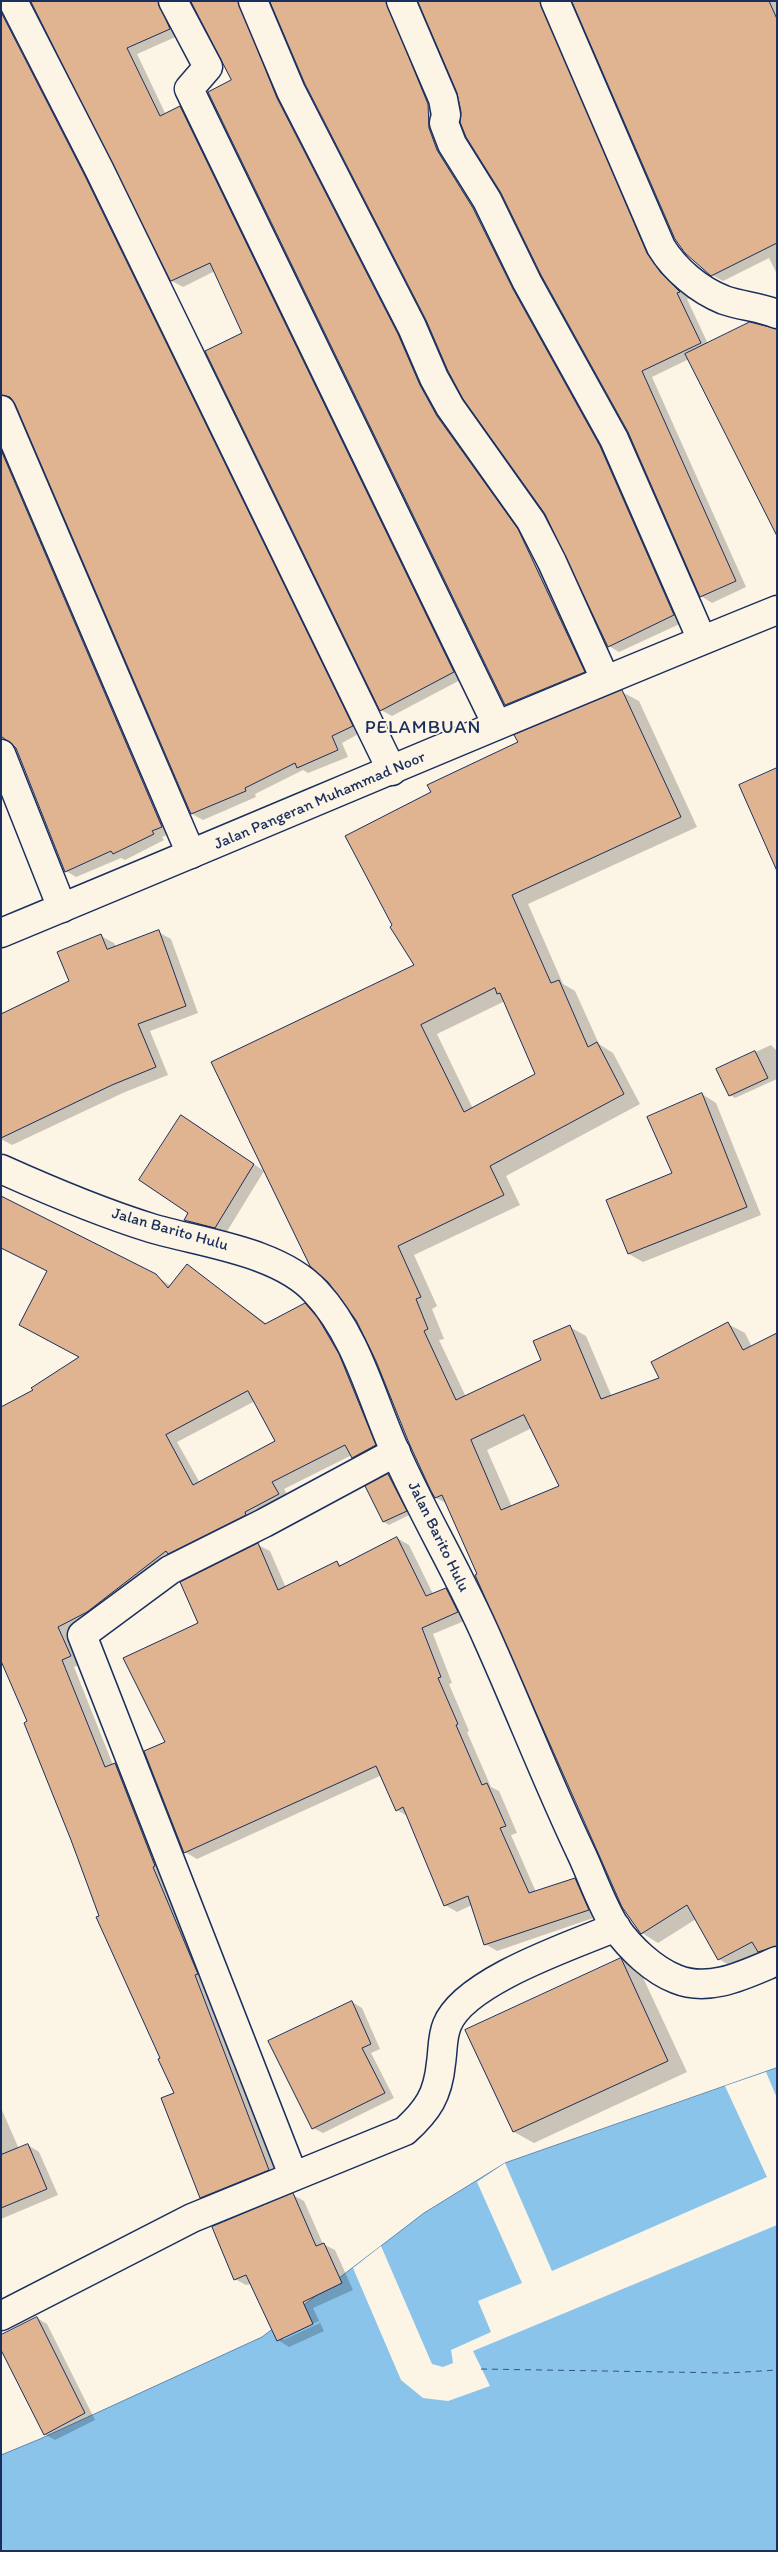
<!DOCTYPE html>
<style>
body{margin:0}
#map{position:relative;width:778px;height:2552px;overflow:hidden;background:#fcf5e5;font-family:Itim,sans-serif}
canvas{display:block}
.frame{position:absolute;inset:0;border:2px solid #1b2f5e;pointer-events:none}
</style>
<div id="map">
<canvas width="778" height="2552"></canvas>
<div class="frame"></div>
</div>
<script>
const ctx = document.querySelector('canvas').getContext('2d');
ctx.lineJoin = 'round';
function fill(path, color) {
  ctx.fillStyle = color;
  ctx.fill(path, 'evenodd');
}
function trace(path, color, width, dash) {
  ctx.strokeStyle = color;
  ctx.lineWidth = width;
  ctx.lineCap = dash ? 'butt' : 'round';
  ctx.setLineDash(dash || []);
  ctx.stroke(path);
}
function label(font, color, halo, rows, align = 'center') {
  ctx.font = font + ' Itim,sans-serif';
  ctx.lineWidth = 4;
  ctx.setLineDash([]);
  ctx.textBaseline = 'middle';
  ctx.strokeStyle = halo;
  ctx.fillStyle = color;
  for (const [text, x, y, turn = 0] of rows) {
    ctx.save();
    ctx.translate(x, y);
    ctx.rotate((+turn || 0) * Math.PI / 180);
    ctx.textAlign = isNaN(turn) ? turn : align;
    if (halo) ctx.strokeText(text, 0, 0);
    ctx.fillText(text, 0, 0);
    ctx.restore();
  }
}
const water = new Path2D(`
 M 777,2068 L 777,2551 L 1,2551 L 1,2455 L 40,2439 L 262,2337 L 424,2213 L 505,2163 Z`);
fill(water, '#8bc4ea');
trace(water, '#5e88b2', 1);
fill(new Path2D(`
 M 766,2072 L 777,2098 L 777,2225 L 473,2351 L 490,2386 L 448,2401 L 423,2398 L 401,2380 L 353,2268 L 381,2246 L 432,2364 L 443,2367 L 453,2363 L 451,2350 L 491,2332 L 478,2301 L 522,2283 L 477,2182 L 505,2163 L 552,2271 L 767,2177 L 725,2086 Z`), '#fcf5e5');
fill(new Path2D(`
 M 1,1 L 362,732 L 342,743 L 348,757 L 308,773 L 303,770 L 255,794 L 256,797 L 203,820 L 192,814 L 16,403 L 14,400 L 6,401 L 1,405 Z
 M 32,1 L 169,1 L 180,35 L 137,54 L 166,115 L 180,108 L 191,114 L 464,678 L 392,716 L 381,710 L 244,333 L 215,271 L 183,287 L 172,281 Z
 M 192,1 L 249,1 L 528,536 L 595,678 L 516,710 L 506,704 L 233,80 Z
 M 271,1 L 397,1 L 610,453 L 684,622 L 619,652 L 609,646 L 546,513 L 427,319 Z
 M 419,1 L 552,1 L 672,281 L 690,298 L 687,299 L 708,344 L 689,359 L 652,377 L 746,587 L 712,603 L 701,596 L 629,431 L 463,112 L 459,93 Z
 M 574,1 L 777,1 L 777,274 L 769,258 L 723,281 L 712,275 Z
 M 1,433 L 172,833 L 162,837 L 164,840 L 125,860 L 121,858 L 76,877 L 66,871 L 17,748 L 14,744 L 1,749 Z
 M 622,692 L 639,701 L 697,827 L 528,904 L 563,984 L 575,991 L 599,1044 L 613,1053 L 640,1104 L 506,1176 L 520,1205 L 414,1255 L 437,1306 L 432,1309 L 444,1339 L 439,1340 L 466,1397 L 543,1361 L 570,1327 L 586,1336 L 612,1397 L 661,1378 L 728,1324 L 745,1333 L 752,1347 L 777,1635 L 777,1961 L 735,1969 L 719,1959 L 696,1919 L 658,1943 L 642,1933 L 448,1504 L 436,1498 L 377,1361 L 416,966 ZM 505,1001 L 537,1075 L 473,1109 L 437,1034 ZM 532,1428 L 560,1487 L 512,1507 L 487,1450 Z
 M 158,932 L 171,939 L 198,1013 L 150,1031 L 168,1075 L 125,1092 L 12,1145 L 1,1139 L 1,1015 L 71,982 L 101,936 L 114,943 L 116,947 Z
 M 771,1045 L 777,1051 L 777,1079 L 735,1098 L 730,1095 L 718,1069 Z
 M 702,1094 L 716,1103 L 761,1215 L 643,1262 L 629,1254 L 674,1174 Z
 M 193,1123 L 264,1171 L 226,1233 L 196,1225 L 185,1219 L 189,1213 Z
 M 187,1265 L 267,1324 L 305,1304 L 317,1312 L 330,1327 L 388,1452 L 365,1465 L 352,1455 L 284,1489 L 291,1501 L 100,1619 L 83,1663 L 74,1667 L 113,1765 L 128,1771 L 281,2177 L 214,2204 L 201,2197 L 175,2094 L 101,1917 L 25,1723 L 29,1722 L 35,1391 L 81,1357 L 155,1275 L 171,1286 ZM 255,1401 L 276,1442 L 200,1483 L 177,1442 Z
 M 388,1475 L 394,1478 L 411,1514 L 389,1525 L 384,1522 Z
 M 397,1538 L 409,1545 L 433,1594 L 446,1589 L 457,1596 L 469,1619 L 433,1634 L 452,1683 L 449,1684 L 469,1731 L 467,1732 L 491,1787 L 499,1791 L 517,1833 L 511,1835 L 536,1892 L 575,1879 L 586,1886 L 599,1916 L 497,1951 L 485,1944 L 472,1905 L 457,1912 L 445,1905 L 409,1817 L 397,1810 L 382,1775 L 197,1859 L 185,1852 L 166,1743 L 199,1623 L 258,1545 L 270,1551 L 286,1588 L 337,1562 L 342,1566 Z
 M 621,1960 L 640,1971 L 687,2072 L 534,2143 L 514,2132 L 467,2030 Z
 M 352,2002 L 362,2008 L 380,2049 L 371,2053 L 394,2098 L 323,2133 L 313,2128 Z
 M 1,2108 L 19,2149 L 28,2145 L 39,2152 L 58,2195 L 1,2219 Z
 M 293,2195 L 304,2201 L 323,2244 L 335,2250 L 353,2290 L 313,2308 L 324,2331 L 289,2347 L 278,2340 L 251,2284 L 246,2285 L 235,2279 ZM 319,2321 L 320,2323 L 283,2340 L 283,2337 Z
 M 37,2318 L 47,2324 L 95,2420 L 55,2440 L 44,2434 Z`), '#0003');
trace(new Path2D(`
 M 481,2369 L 728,2373 L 777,2370`), '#375481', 1, [6, 5]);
const building = new Path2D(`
 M 31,1 L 158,1 L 170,29 L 127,48 L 160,116 L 180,106 L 454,672 L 380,711 L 205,351 L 242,333 L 210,263 L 171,281 Z
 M 191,1 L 238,1 L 277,98 L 398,334 L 420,385 L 437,416 L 518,529 L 585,672 L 505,705 L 208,92 L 231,80 Z
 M 270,1 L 386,1 L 428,104 L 429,128 L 437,150 L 473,208 L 513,289 L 600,446 L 674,615 L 608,647 L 545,514 L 463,399 L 448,371 L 426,320 L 305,84 Z
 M 418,1 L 540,1 L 647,253 L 661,273 L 680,292 L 677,293 L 701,343 L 642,371 L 736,581 L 700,597 L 628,432 L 541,275 L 501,193 L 466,137 L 460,122 L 461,112 L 457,93 Z
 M 572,1 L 769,1 L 777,19 L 777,243 L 711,276 L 685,253 L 675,239 Z
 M 1,12 L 85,176 L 353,726 L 332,736 L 338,750 L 297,768 L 295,763 L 245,788 L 246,791 L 191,814 L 15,404 L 10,397 L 1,395 Z
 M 750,322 L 777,329 L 777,536 L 685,354 Z
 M 1,450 L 162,827 L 152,831 L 154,834 L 113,854 L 111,851 L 65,872 L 16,748 L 1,736 Z
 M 622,690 L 681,817 L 512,895 L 551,983 L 559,980 L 588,1047 L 597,1042 L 624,1094 L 490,1166 L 504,1195 L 398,1246 L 421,1297 L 416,1299 L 428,1329 L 424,1331 L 456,1400 L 541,1360 L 533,1341 L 570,1325 L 601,1399 L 659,1378 L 651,1362 L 728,1322 L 743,1350 L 777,1333 L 777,1946 L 758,1952 L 752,1942 L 718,1960 L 687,1905 L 641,1934 L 622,1907 L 475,1575 L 477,1574 L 442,1495 L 435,1498 L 431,1491 L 409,1443 L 376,1361 L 356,1320 L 328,1282 L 310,1266 L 211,1062 L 414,965 L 390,927 L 392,925 L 345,836 L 431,792 L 427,785 L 518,742 L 514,735 ZM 495,988 L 497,994 L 500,993 L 535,1074 L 464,1112 L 421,1025 ZM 524,1415 L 559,1486 L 501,1510 L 471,1440 Z
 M 777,768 L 777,871 L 739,785 Z
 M 159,930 L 186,1006 L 138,1024 L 156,1067 L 112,1085 L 1,1138 L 1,1014 L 69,981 L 57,952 L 101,934 L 107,949 Z
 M 755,1051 L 768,1078 L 729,1096 L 716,1069 Z
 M 702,1093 L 747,1207 L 628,1254 L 606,1200 L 672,1173 L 647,1117 Z
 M 181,1115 L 254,1164 L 215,1228 L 184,1220 L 188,1213 L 139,1180 Z
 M 1,1196 L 156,1274 L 168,1288 L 187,1264 L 265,1324 L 305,1303 L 318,1318 L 339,1354 L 376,1445 L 352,1458 L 345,1445 L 272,1482 L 279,1494 L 245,1512 L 246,1515 L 168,1554 L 166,1551 L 87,1612 L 58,1627 L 71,1656 L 62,1660 L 105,1767 L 115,1763 L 155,1866 L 153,1867 L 198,1974 L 195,1975 L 269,2170 L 200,2198 L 161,2098 L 174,2093 L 158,2059 L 160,2058 L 96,1917 L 99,1916 L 71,1840 L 24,1723 L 27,1721 L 1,1661 L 1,1407 L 33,1390 L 31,1388 L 79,1357 L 19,1325 L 47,1271 L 1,1248 ZM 248,1391 L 275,1441 L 193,1485 L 166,1435 Z
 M 388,1474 L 407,1511 L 383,1522 L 365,1486 Z
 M 397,1537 L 426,1596 L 446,1588 L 458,1612 L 422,1628 L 441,1677 L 438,1678 L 458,1724 L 456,1725 L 482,1785 L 487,1783 L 506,1826 L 500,1828 L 529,1893 L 575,1878 L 589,1910 L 484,1945 L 468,1896 L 444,1906 L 403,1807 L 396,1811 L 376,1766 L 184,1853 L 144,1751 L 165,1742 L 123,1658 L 198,1623 L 180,1582 L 258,1543 L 278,1590 L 337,1561 L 339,1566 Z
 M 621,1958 L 668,2061 L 513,2132 L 465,2030 Z
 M 352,2001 L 371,2044 L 362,2048 L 385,2093 L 312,2129 L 268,2041 Z
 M 28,2144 L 47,2189 L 1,2208 L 1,2155 Z
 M 293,2193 L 316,2246 L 324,2243 L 342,2283 L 303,2302 L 313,2324 L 277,2341 L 246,2275 L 234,2280 L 212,2227 Z
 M 37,2317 L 85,2413 L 44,2435 L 1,2350 L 1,2335 Z`);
fill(building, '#e0b491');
trace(building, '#1b2f5e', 1);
const street = new Path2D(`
 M 13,1 L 99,169 L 392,771
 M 173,1 L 208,67 L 189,89 L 497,725
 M 253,1 L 291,91 L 412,327 L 434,378 L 450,407 L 531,521 L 552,562 L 605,679
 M 401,1 L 443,99 L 446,115 L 444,123 L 452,144 L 487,200 L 527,282 L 614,439 L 702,640
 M 555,1 L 661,247 C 675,270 699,290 724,300 C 741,306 760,307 777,314
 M 1,410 L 191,854
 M 1,754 L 62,908
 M 293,2175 L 82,1635 L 170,1570 L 264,1523 L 396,1452
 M 1,2316 L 192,2218 L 405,2131 C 428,2110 438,2095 441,2063 C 443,2050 442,2037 447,2025 C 464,1981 573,1945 616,1927`);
const secondary = new Path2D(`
 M 1,933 C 260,826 517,715 777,610
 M 1,1169 C 50,1191 99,1212 151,1228 C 201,1243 279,1251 316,1292 C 357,1336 371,1397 395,1451 C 423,1515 460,1575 488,1640 C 520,1711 548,1784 582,1855 C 593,1879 602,1906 616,1928 C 630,1948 653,1970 676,1979 C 710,1993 746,1974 777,1961`);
trace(street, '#1b2f5e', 31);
trace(secondary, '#1b2f5e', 31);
trace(street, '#fcf5e5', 28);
trace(secondary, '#fcf5e5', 28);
label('16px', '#1b2f5e', '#fcf5e5', [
 ["Jalan Pangeran Muhammad Noor",320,801,-23],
 ["Jalan Barito Hulu",170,1230,16],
 ["Jalan Barito Hulu",438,1537,64]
]);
ctx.letterSpacing = '1px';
label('19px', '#1b2f5e', '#fcf5e5', [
 ["PELAMBUAN",423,728]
]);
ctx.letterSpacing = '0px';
</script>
